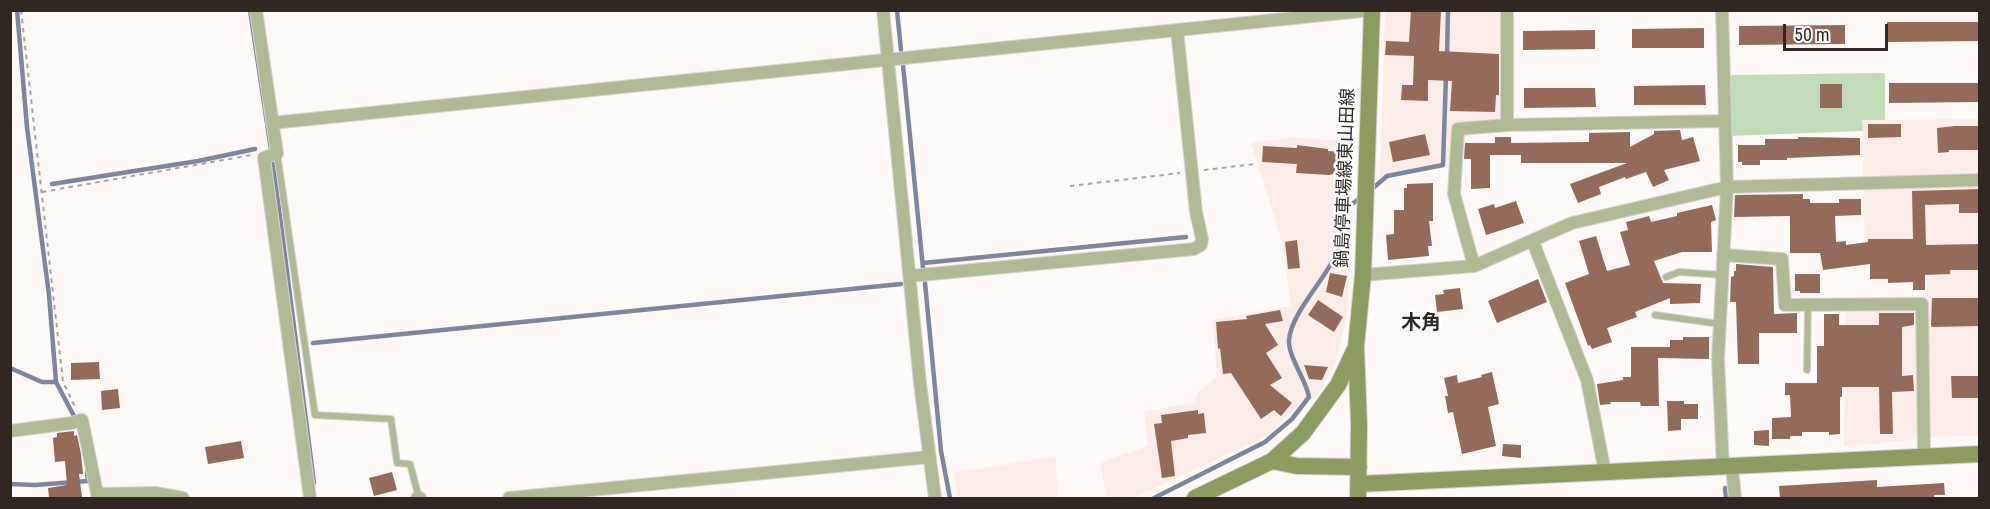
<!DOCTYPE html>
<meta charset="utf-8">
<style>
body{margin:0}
#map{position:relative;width:1990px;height:509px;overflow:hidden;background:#fef9f7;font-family:"Roboto Condensed",sans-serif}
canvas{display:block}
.frame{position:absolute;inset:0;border:12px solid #302622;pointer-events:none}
.scale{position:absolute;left:1783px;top:24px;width:105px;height:27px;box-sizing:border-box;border:3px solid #302622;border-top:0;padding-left:8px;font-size:18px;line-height:21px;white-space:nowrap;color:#302622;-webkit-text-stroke:4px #fff;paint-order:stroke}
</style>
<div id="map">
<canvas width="1990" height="509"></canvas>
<div class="frame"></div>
<div class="scale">50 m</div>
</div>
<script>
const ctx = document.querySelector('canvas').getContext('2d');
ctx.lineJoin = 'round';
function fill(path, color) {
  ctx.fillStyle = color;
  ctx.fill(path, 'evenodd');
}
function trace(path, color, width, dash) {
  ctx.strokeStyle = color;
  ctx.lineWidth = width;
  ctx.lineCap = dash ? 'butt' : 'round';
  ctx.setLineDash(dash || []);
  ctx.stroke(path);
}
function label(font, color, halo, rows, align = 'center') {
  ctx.font = font + ' "Roboto Condensed","Noto Sans JP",sans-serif';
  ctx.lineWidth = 5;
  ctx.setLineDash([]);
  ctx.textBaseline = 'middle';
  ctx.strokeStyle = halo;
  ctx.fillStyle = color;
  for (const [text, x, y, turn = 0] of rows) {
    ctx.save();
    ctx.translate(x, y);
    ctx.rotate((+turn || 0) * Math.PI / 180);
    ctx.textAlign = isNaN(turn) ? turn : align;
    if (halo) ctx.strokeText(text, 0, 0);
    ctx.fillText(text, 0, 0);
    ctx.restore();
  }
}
fill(new Path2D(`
 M 1385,11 L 1500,11 L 1503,120 L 1454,124 L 1452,161 L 1380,178 Z
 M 1979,119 L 1979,436 L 1933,437 L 1874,444 L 1844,446 L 1846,299 L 1927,296 L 1926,254 L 1865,253 L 1862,120 Z
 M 1293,137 L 1350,142 L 1353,145 L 1347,317 L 1335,365 L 1315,399 L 1302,401 L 1269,435 L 1133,498 L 1107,498 L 1100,462 L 1148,446 L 1144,412 L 1194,402 L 1199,391 L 1217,377 L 1213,320 L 1291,306 L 1282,242 L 1251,143 Z
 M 1056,456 L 1057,498 L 958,498 L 954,473 Z`), '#fbece7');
fill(new Path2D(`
 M 1885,73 L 1885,120 L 1862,120 L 1863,131 L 1728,136 L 1728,81 L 1732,75 Z`), '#c1dcb7');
trace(new Path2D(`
 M 17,10 L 27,127 L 49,295 L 56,382 L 76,420
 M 250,10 L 274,170 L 314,483
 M 897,10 L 901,50
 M 1447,56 L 1448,10
 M 903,65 L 923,268
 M 52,184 L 198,161 L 255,149
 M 1372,189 L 1387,176 L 1443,165 L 1446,76
 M 923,263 L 1186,237
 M 925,283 L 941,451 L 950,498
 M 313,343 L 901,284
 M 10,368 L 42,382 L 56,382
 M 10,484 L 35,485 L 88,481 L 87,472
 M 1725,488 L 1726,498
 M 1154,498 L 1265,442 L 1292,419 L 1309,397 C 1306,379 1288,357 1289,340 C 1291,312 1328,277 1338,250 C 1344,237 1345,222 1347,208 L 1360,198`), '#7c879f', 4.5);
fill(new Path2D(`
 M 1411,10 L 1441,10 L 1439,51 L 1499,54 L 1499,95 L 1496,95 L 1495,112 L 1450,111 L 1452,81 L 1428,80 L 1428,101 L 1401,100 L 1402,85 L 1413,85 L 1414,56 L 1385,55 L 1386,41 L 1409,42 Z
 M 1887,22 L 1980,22 L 1980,41 L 1887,42 Z
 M 1845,25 L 1845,44 L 1739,45 L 1739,26 Z
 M 1704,28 L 1704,48 L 1632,48 L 1632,29 Z
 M 1595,30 L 1595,49 L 1523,50 L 1523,31 Z
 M 1889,83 L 1980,83 L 1980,102 L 1889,103 Z
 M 1820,84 L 1842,84 L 1842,108 L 1820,108 Z
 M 1705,85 L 1706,105 L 1634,105 L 1634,86 Z
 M 1524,88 L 1595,88 L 1596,107 L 1524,108 Z
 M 1868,124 L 1901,124 L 1901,137 L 1868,138 Z
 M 1955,126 L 1980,126 L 1980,150 L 1949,150 L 1949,152 L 1938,153 L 1937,128 Z
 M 1680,130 L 1682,140 L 1693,137 L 1700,161 L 1664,170 L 1669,180 L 1653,187 L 1646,172 L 1626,179 L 1625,177 L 1599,187 L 1601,194 L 1578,203 L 1570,184 L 1627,163 L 1521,163 L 1521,155 L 1490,155 L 1490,188 L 1471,189 L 1471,159 L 1464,159 L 1465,143 L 1495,143 L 1495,137 L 1511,137 L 1511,143 L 1589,142 L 1589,133 L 1630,132 L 1630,147 L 1654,134 L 1654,131 Z
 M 1425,134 L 1430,155 L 1393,162 L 1389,142 Z
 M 1798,137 L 1860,138 L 1860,155 L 1787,158 L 1787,160 L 1760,160 L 1760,165 L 1742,165 L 1742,162 L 1738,162 L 1738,145 L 1765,145 L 1765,139 L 1798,139 Z
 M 1297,145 L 1328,149 L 1328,151 L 1344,152 L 1343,169 L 1337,169 L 1337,173 L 1329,175 L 1296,173 L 1297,164 L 1262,162 L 1263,146 L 1297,148 Z
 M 1433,183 L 1433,221 L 1429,221 L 1432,246 L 1428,246 L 1429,256 L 1388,260 L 1386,235 L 1394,234 L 1394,210 L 1404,210 L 1404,188 L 1407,188 L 1407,184 Z
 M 1980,189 L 1980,213 L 1959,213 L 1959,204 L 1925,205 L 1926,245 L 1980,244 L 1980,270 L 1950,270 L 1950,274 L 1925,275 L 1925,290 L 1913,290 L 1913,282 L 1888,283 L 1888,279 L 1870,279 L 1870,264 L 1823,270 L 1820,253 L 1790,253 L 1790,216 L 1734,217 L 1735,195 L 1803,194 L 1803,199 L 1810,199 L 1810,203 L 1839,203 L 1839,199 L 1861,199 L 1861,215 L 1835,216 L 1836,242 L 1846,241 L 1846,245 L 1868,242 L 1868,239 L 1913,239 L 1912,191 Z
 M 1516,201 L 1524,223 L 1486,235 L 1478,209 L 1494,204 L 1495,208 Z
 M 1712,205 L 1716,220 L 1711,222 L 1712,252 L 1682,252 L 1654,261 L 1663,283 L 1701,284 L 1700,303 L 1670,304 L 1670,298 L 1635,312 L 1637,317 L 1607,328 L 1612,342 L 1592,349 L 1590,345 L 1588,346 L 1565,283 L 1589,274 L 1579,241 L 1596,236 L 1607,271 L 1630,265 L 1620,232 L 1628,230 L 1626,222 L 1649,216 L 1651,222 L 1677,216 L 1677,213 Z
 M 1297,240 L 1300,268 L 1288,269 L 1285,242 Z
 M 1736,264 L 1773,267 L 1774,314 L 1797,313 L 1797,333 L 1759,333 L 1759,364 L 1738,364 L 1736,302 L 1730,302 L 1731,277 L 1734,276 L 1734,271 L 1736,271 Z
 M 1330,273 L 1347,276 L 1342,297 L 1326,292 Z
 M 1795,274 L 1820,274 L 1820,293 L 1800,293 L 1800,291 L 1795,291 Z
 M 1538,279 L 1547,302 L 1497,323 L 1488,301 Z
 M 1460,288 L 1463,309 L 1437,312 L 1435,295 L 1444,294 L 1443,290 Z
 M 1932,298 L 1980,298 L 1980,326 L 1932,327 L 1931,325 Z
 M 1318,300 L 1343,317 L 1334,332 L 1308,315 Z
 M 1280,310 L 1283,321 L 1265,324 L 1278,345 L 1266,353 L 1282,378 L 1270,385 L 1292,403 L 1281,416 L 1274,410 L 1261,419 L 1231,373 L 1223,374 L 1220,348 L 1218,349 L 1216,322 L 1247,319 L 1246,316 Z
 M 1879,313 L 1914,313 L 1914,325 L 1902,327 L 1902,376 L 1913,375 L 1914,391 L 1892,392 L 1893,434 L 1880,434 L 1879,387 L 1842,387 L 1842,397 L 1840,397 L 1840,434 L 1829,435 L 1829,432 L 1802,432 L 1802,436 L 1790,436 L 1790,439 L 1772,439 L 1772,418 L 1791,417 L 1790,395 L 1785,395 L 1785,383 L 1817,383 L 1817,346 L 1824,346 L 1824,314 L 1839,314 L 1839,325 L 1879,325 Z
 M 1683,337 L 1709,337 L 1709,359 L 1658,358 L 1659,406 L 1641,406 L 1640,402 L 1610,402 L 1611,404 L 1600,405 L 1597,384 L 1623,380 L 1623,377 L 1631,377 L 1631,347 L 1670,347 L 1670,340 L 1683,340 Z
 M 99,362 L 100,379 L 71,380 L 71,363 Z
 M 1304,365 L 1328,367 L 1322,380 L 1309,379 Z
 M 1492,372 L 1499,404 L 1488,407 L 1496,446 L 1462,454 L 1453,412 L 1448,413 L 1445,396 L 1448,396 L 1444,378 L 1457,375 L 1458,383 L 1482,377 L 1481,375 Z
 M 1951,376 L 1980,376 L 1980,398 L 1952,398 Z
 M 118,389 L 120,408 L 102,410 L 101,391 Z
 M 1667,401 L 1684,401 L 1684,404 L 1698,404 L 1698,419 L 1681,419 L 1681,430 L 1668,431 Z
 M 1198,410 L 1198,414 L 1204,413 L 1206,433 L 1188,435 L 1188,438 L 1171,441 L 1175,476 L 1162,478 L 1154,424 L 1162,423 L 1161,415 Z
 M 1769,430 L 1769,446 L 1754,445 L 1754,431 Z
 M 74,431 L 74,436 L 77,435 L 81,454 L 83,474 L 79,474 L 82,497 L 49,498 L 48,488 L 67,485 L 65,461 L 55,462 L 53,438 L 57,437 L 57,433 Z
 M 241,441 L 244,458 L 208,464 L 205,447 Z
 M 1503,444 L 1521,445 L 1521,458 L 1502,456 Z
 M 392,472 L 397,490 L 374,496 L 369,478 Z
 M 1877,480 L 1877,487 L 1944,483 L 1945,495 L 1934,495 L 1934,498 L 1780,498 L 1779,486 Z`), '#946b5b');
const lane = new Path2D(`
 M 277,153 L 315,415 L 391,419 L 397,463 L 410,464 L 419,498
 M 1666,277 L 1679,272 L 1723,275
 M 1655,315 L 1720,324
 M 1807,370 L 1808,305`);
const street = new Path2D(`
 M 256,10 L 277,153 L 264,158 L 310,498
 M 883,10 L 920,383 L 935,498
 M 1722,10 L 1727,187 L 1718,359 L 1723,467
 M 272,123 L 1372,10
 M 1507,125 L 1507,10
 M 1533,242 L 1587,380 L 1605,472
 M 1723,255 L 1782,259 L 1785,305 L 1922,304 L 1924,456
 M 1474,266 L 1454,194 L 1458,129 L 1507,125 L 1724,121
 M 1363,275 L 1474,266 L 1572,223 L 1727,187 L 1980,180
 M 910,276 L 1194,249 L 1201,245 L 1202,239 L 1196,212 L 1177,30
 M 10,431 L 72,423 L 82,420 L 98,498
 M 1732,467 L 1735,498
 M 97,494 L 155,493 L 183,498
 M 417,498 L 420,498
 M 509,498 L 929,457`);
const secondary = new Path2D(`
 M 1272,461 L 1297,466 L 1359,467
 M 1359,484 L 1980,454
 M 1195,498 L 1272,461 L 1303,433 L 1338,385 L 1354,351
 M 1358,498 L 1359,425 L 1356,346 L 1363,275 L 1372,10`);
trace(lane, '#d9d3d1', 8);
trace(street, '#d9d3d1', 14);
trace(secondary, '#d9d3d1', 18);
trace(new Path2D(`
 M 21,10 L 63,382 L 76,409
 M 1204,170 L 1255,164
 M 1070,186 L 1180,173
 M 42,192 L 252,155`), '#a9a2a0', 2, [4.5, 4.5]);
trace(lane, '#afba95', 6);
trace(street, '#afba95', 12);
trace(secondary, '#8c9b62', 16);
label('18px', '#302622', '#fff', [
 ["鍋島停車場線東山田線",1346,178,-88]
]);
label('bold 20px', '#302622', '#fff', [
 ["木角",1421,324]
]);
</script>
